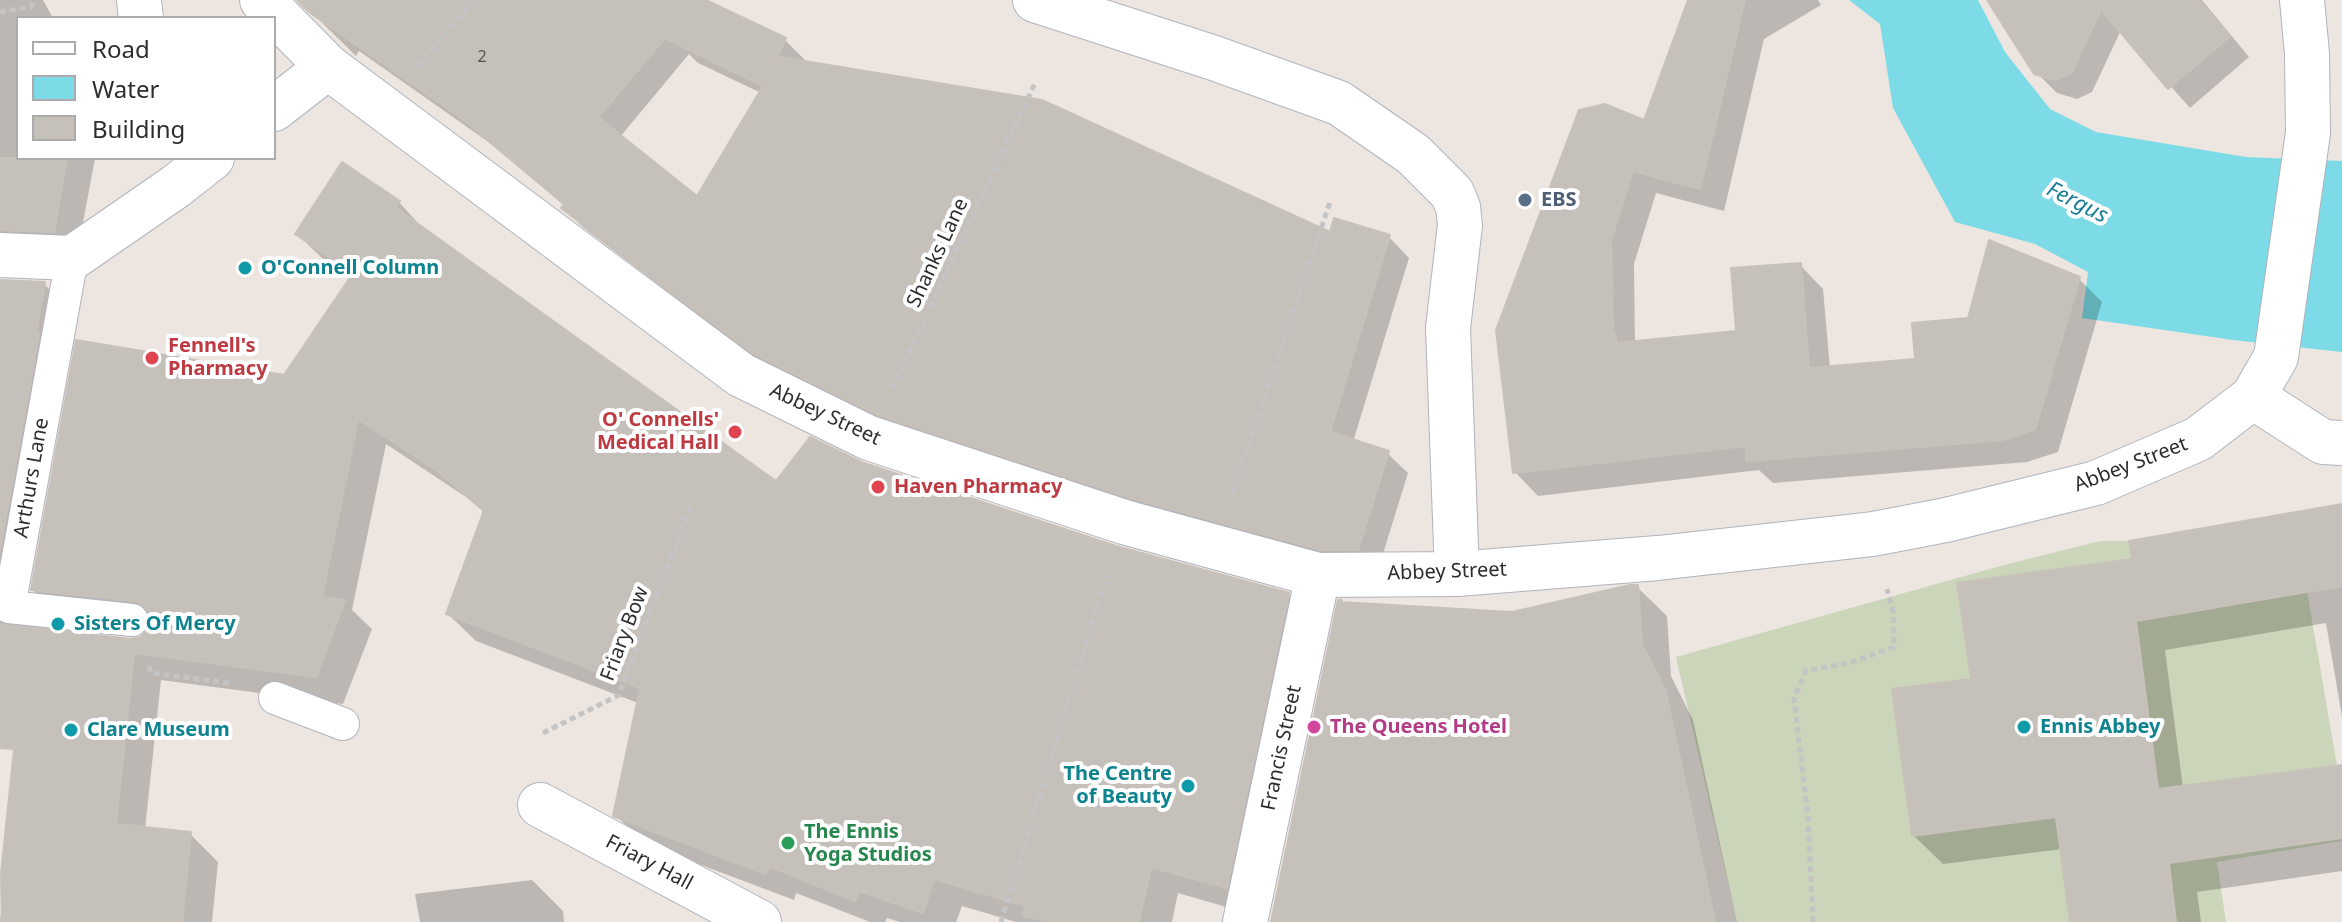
<!DOCTYPE html>
<style>
body{margin:0}
#map{position:relative;width:2342px;height:922px;overflow:hidden;background:#ede5e0;font-family:"Noto Sans",sans-serif}
canvas{display:block}
.legend{position:absolute;left:16px;top:16px;width:260px;height:144px;box-sizing:border-box;background:#fff;border:2px solid #ababab;margin:0;padding:10px 14px;list-style:none;font-size:24px;color:#2d2d2d}
.legend li{display:flex;align-items:center;gap:16px;height:40px}
.legend b{width:40px;border:2px solid #ababab}
</style>
<div id="map">
<canvas width="2342" height="922"></canvas>
<ul class="legend">
<li><b style="height:10px;background:#fff"></b>Road</li>
<li><b style="height:22px;background:#7cdbe6"></b>Water</li>
<li><b style="height:22px;background:#c6c0bb"></b>Building</li>
</ul>
</div>
<script>
const ctx = document.querySelector('canvas').getContext('2d');
ctx.lineJoin = 'round';
function fill(path, color) {
  ctx.fillStyle = color;
  ctx.fill(path, 'evenodd');
}
function trace(path, color, width, dash) {
  ctx.strokeStyle = color;
  ctx.lineWidth = width;
  ctx.lineCap = dash ? 'butt' : 'round';
  ctx.setLineDash(dash || []);
  ctx.stroke(path);
}
function label(font, color, halo, rows, align = 'center') {
  ctx.font = font + ' "Noto Sans",sans-serif';
  ctx.lineWidth = 8;
  ctx.setLineDash([]);
  ctx.textBaseline = 'middle';
  ctx.strokeStyle = halo;
  ctx.fillStyle = color;
  for (const [text, x, y, turn = 0] of rows) {
    ctx.save();
    ctx.translate(x, y);
    ctx.rotate((+turn || 0) * Math.PI / 180);
    ctx.textAlign = isNaN(turn) ? turn : align;
    if (halo) ctx.strokeText(text, 0, 0);
    ctx.fillText(text, 0, 0);
    ctx.restore();
  }
}
fill(new Path2D(`
 M 2100,541 L 2129,541 L 2144,620 L 2307,591 L 2342,795 L 2342,841 L 2217,862 L 2226,922 L 1737,922 L 1676,657 L 2004,565 Z`), '#cbd5b9');
fill(new Path2D(`
 M 1849,0 L 1978,0 L 2005,52 L 2050,109 L 2096,132 L 2246,157 L 2342,161 L 2342,352 L 2233,340 L 2082,318 L 2088,272 L 2035,244 L 1955,222 L 1893,108 L 1880,24 Z`), '#7cdbe6');
fill(new Path2D(`
 M 0,0 L 43,0 L 53,18 L 18,18 L 18,158 L 95,158 L 77,255 L 0,273 Z
 M 299,0 L 702,0 L 785,40 L 805,60 L 804,63 L 1331,235 L 1389,237 L 1409,258 L 1353,442 L 1387,453 L 1408,473 L 1378,570 L 1344,570 L 901,435 L 777,374 L 584,228 L 563,208 L 565,206 L 487,141 L 359,51 L 356,56 ZM 689,54 L 698,63 L 761,93 L 697,199 L 620,137 Z
 M 1691,0 L 1818,0 L 1821,5 L 1764,39 L 1724,211 L 1656,193 L 1634,264 L 1635,343 L 1738,333 L 1800,265 L 1823,289 L 1830,368 L 1917,361 L 1969,320 L 2079,279 L 2102,302 L 2058,452 L 2027,462 L 1773,483 L 1759,470 L 1538,496 L 1515,472 Z
 M 1989,0 L 2202,0 L 2249,57 L 2190,108 L 2121,30 L 2092,92 L 2077,99 L 2057,93 L 2036,72 Z
 M 399,202 L 426,232 L 777,484 L 860,464 L 1116,548 L 1288,595 L 1315,622 L 1254,915 L 1178,893 L 1172,922 L 1016,922 L 962,906 L 956,922 L 900,922 L 887,918 L 885,922 L 870,922 L 796,893 L 794,900 L 643,843 L 616,815 L 638,703 L 476,641 L 448,614 L 485,513 L 466,497 L 386,444 L 352,610 L 372,629 L 343,704 L 161,680 L 145,829 L 190,834 L 218,862 L 212,922 L 0,922 L 28,630 L 131,641 L 141,639 L 151,627 L 61,617 L 33,590 L 285,378 L 352,279 L 325,261 L 297,234 Z
 M 0,282 L 44,284 L 68,308 L 66,336 L 14,631 L 0,628 Z
 M 2342,506 L 2342,717 L 2326,623 L 2165,650 L 2183,788 L 2342,767 L 2342,871 L 2197,892 L 2201,922 L 2072,922 L 2062,849 L 1943,864 L 1913,835 L 1973,680 L 2135,561 Z
 M 1637,587 L 1667,616 L 1671,676 L 1693,720 L 1737,922 L 1273,922 L 1340,602 L 1344,605 L 1512,614 Z
 M 532,880 L 563,911 L 564,922 L 420,922 L 415,894 Z`), '#0003');
const building = new Path2D(`
 M 297,0 L 706,0 L 786,38 L 763,86 L 780,57 L 1042,100 L 1330,232 L 1334,218 L 1390,235 L 1330,432 L 1389,451 L 1358,550 L 1321,550 L 1131,498 L 878,415 L 754,354 L 561,208 L 564,204 L 464,120 L 309,12 ZM 665,38 L 763,86 L 697,196 L 598,117 Z
 M 1688,0 L 1745,0 L 1700,189 L 1633,171 L 1611,240 L 1613,335 L 1616,335 L 1616,343 L 1736,331 L 1731,268 L 1801,263 L 1809,368 L 1915,359 L 1912,323 L 1968,318 L 1989,240 L 2080,277 L 2035,429 L 2003,440 L 1747,461 L 1745,446 L 1513,473 L 1496,330 L 1579,110 L 1605,104 L 1644,120 Z
 M 1987,0 L 2199,0 L 2230,36 L 2168,89 L 2101,9 L 2072,72 L 2055,80 L 2034,74 Z
 M 0,158 L 67,158 L 54,232 L 0,230 Z
 M 342,162 L 400,201 L 396,208 L 776,481 L 810,437 L 861,462 L 1116,546 L 1289,593 L 1227,888 L 1151,867 L 1139,922 L 1051,922 L 1023,916 L 1025,906 L 934,879 L 923,913 L 859,891 L 855,901 L 769,866 L 766,874 L 613,816 L 640,688 L 446,614 L 484,510 L 436,470 L 358,419 L 322,597 L 345,600 L 316,677 L 134,653 L 116,824 L 191,832 L 182,922 L 2,922 L 1,874 L 14,749 L 0,748 L 0,623 L 130,639 L 140,637 L 148,630 L 151,623 L 149,612 L 142,604 L 135,601 L 31,590 L 76,340 L 284,375 L 353,273 L 295,234 Z
 M 0,280 L 45,282 L 36,333 L 39,334 L 0,550 Z
 M 2342,504 L 2342,586 L 2136,621 L 2158,789 L 2342,765 L 2342,838 L 2169,863 L 2176,922 L 2070,922 L 2056,817 L 1912,836 L 1892,689 L 1971,679 L 1957,583 L 2132,559 L 2129,541 Z
 M 1630,585 L 1638,585 L 1642,645 L 1665,689 L 1715,922 L 1271,922 L 1338,600 L 1342,600 L 1341,602 L 1512,612 Z`);
fill(building, '#c6c0bb');
trace(building, '#c8c1ba', 2);
const service = new Path2D(`
 M 72,258 L 9,607 L 132,620
 M 275,698 L 343,724`);
const pedestrian = new Path2D(`
 M 139,0 L 141,18
 M 274,109 L 328,67
 M 0,255 L 72,258 L 175,187 L 212,158`);
const minor = new Path2D(`
 M 2253,397 L 2323,442 L 2342,443
 M 540,805 L 759,922`);
const tertiary = new Path2D(`
 M 262,0 L 328,67
 M 1035,0 L 1214,58 L 1339,103 L 1413,154 L 1452,193 L 1458,207 L 1460,225 L 1448,328 L 1457,574
 M 1245,922 L 1318,575`);
const secondary = new Path2D(`
 M 328,67 L 741,375 L 869,438 L 1124,522 L 1318,575 L 1457,574 L 1658,558 L 1873,534 L 1946,520 L 2096,483 L 2198,439 L 2253,397 L 2276,357 L 2308,133 L 2307,54 L 2302,0`);
trace(service, '#b0b4bc', 34);
trace(pedestrian, '#b0b4bc', 46);
trace(minor, '#b0b4bc', 46);
trace(tertiary, '#b0b4bc', 46);
trace(secondary, '#b0b4bc', 46);
trace(new Path2D(`
 M 0,12 L 31,7 L 34,0
 M 418,66 L 474,0
 M 892,389 L 1036,81
 M 1232,493 L 1330,202
 M 149,666 L 151,673 L 229,683
 M 543,733 L 619,695 L 691,505
 M 1001,922 L 1107,575
 M 1813,922 L 1808,818 L 1794,698 L 1806,671 L 1849,663 L 1894,647 L 1893,612 L 1887,589`), '#c4c4c4', 5, [6, 4]);
trace(service, '#fff', 32);
trace(pedestrian, '#fff', 44);
trace(minor, '#fff', 44);
trace(tertiary, '#fff', 44);
trace(secondary, '#fff', 44);
for (const [x, y, r, color] of [
 [1525,200,8,"#5c6f8a"],
 [245,268,8,"#0f9aa8"],
 [152,358,8,"#e0444e"],
 [735,432,8,"#e0444e"],
 [878,487,8,"#e0444e"],
 [58,624,8,"#0f9aa8"],
 [1314,727,8,"#d1479c"],
 [2024,727,8,"#0f9aa8"],
 [71,730,8,"#0f9aa8"],
 [1188,786,8,"#0f9aa8"],
 [788,843,8,"#2e9e5b"]
]) {
  const dot = new Path2D();
  dot.arc(x, y, r, 0, 2 * Math.PI);
  ctx.fillStyle = color;
  ctx.fill(dot);
  trace(dot, '#fff', 3);
}
label('16px', '#535250', null, [
 ["2",482,57]
]);
label('bold 20px', '#4e5e75', '#fff', [
 ["EBS",1541,200]
], 'left');
label('20px', '#2d2d2d', '#fff', [
 ["Shanks Lane",938,253,-65],
 ["Abbey Street",825,415,25],
 ["Abbey Street",2131,465,-21],
 ["Arthurs Lane",32,478,-80],
 ["Abbey Street",1447,572,-2],
 ["Friary Bow",625,634,-69],
 ["Francis Street",1282,748,-78],
 ["Friary Hall",649,863,28]
]);
label('bold 20px', '#0d838f', '#fff', [
 ["O'Connell Column",261,268],
 ["Sisters Of Mercy",74,624],
 ["Ennis Abbey",2040,727],
 ["Clare Museum",87,730],
 ["The Centre",1172,774,"right"],
 ["of Beauty",1172,797,"right"]
], 'left');
label('bold 20px', '#be3a42', '#fff', [
 ["Fennell's",168,346],
 ["Pharmacy",168,369],
 ["O' Connells'",719,420,"right"],
 ["Medical Hall",719,443,"right"],
 ["Haven Pharmacy",894,487]
], 'left');
label('bold 20px', '#b23c85', '#fff', [
 ["The Queens Hotel",1330,727]
], 'left');
label('bold 20px', '#27864d', '#fff', [
 ["The Ennis",804,832],
 ["Yoga Studios",804,855]
], 'left');
label('italic 22px', '#187e95', '#fff', [
 ["Fergus",2077,203,27]
]);
</script>
